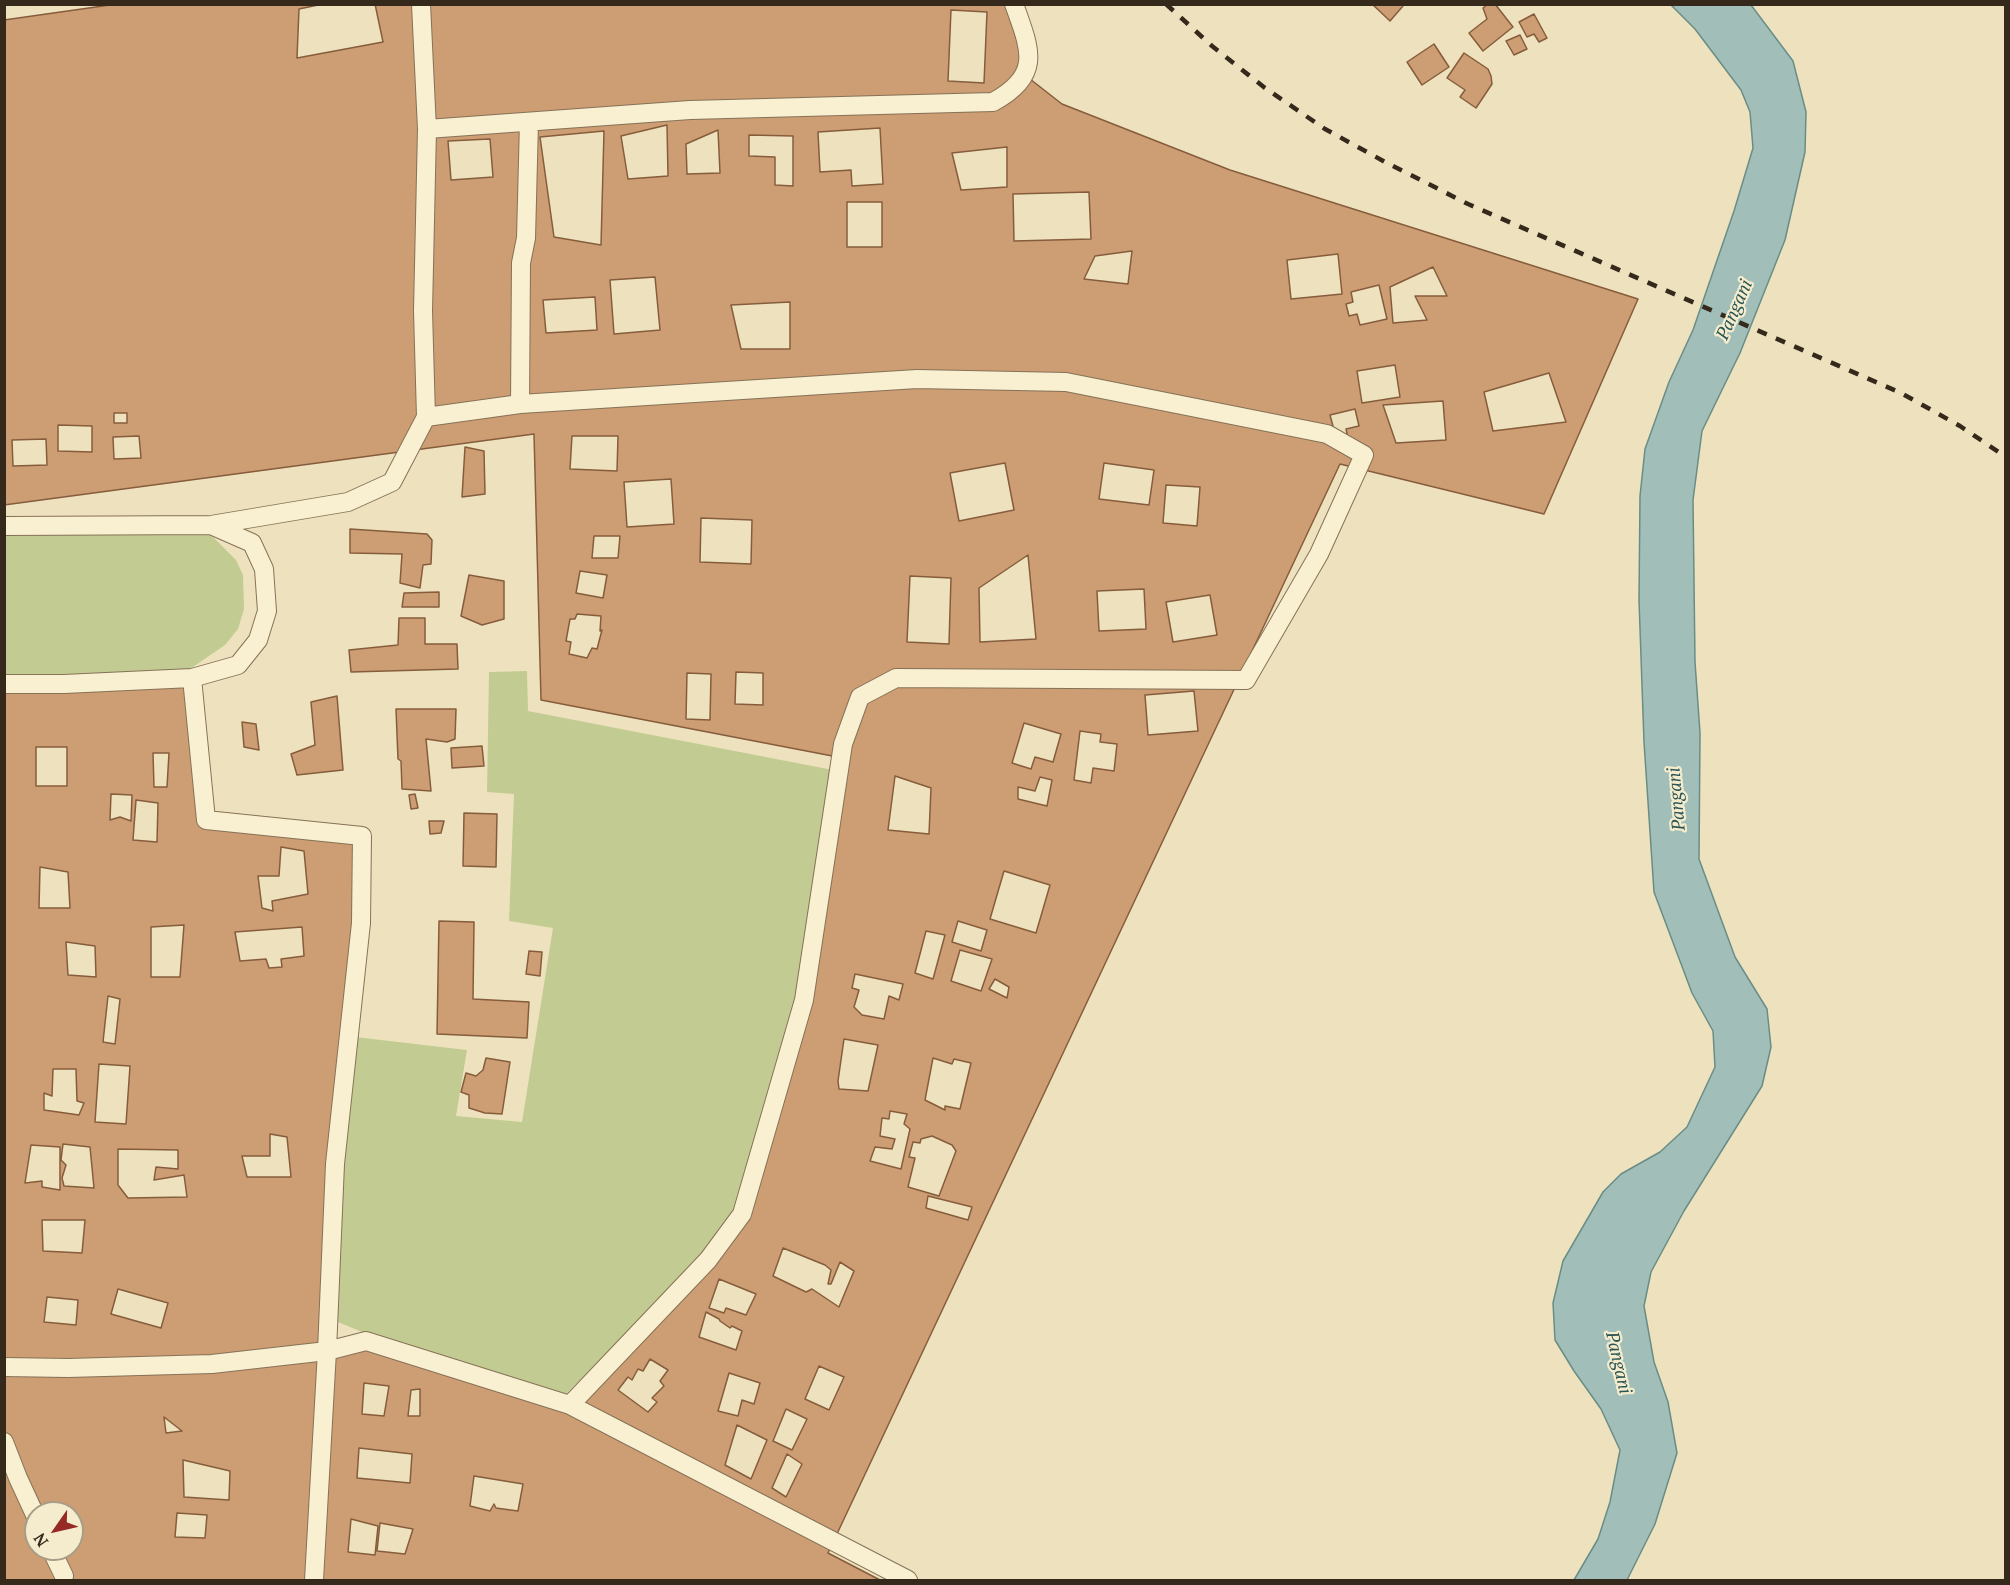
<!DOCTYPE html>
<style>
body{margin:0}
#map{position:relative;width:2010px;height:1585px;overflow:hidden;background:#eee2be;font-family:"PT Serif",serif}
canvas{display:block}
.frame{position:absolute;inset:0;border:6px solid #35291c;pointer-events:none}
.north{position:absolute;left:24px;top:1501px;width:60px;height:60px;box-sizing:border-box;background:#f5ecce;border:2px solid #a89e87;border-radius:50%;rotate:236deg;font-size:16px;font-weight:700;line-height:24px;text-align:center;color:#35291c}
.north::after{content:'';display:block;margin:auto;width:21px;height:27px;background:#962b26;clip-path:polygon(50% 0,100% 100%,50% 72%,0 100%)}
</style>
<div id="map">
<canvas width="2010" height="1585"></canvas>
<div class="frame"></div>
<div class="north">N</div>
</div>
<script>
const ctx = document.querySelector('canvas').getContext('2d');
ctx.lineJoin = 'round';
function fill(path, color) {
  ctx.fillStyle = color;
  ctx.fill(path, 'evenodd');
}
function trace(path, color, width, dash) {
  ctx.strokeStyle = color;
  ctx.lineWidth = width;
  ctx.lineCap = dash ? 'butt' : 'round';
  ctx.setLineDash(dash || []);
  ctx.stroke(path);
}
function label(font, color, halo, rows, align = 'center') {
  ctx.font = font + ' "PT Serif",serif';
  ctx.lineWidth = 4.5;
  ctx.setLineDash([]);
  ctx.textBaseline = 'middle';
  ctx.strokeStyle = halo;
  ctx.fillStyle = color;
  for (const [text, x, y, turn = 0] of rows) {
    ctx.save();
    ctx.translate(x, y);
    ctx.rotate((+turn || 0) * Math.PI / 180);
    ctx.textAlign = isNaN(turn) ? turn : align;
    if (halo) ctx.strokeText(text, 0, 0);
    ctx.fillText(text, 0, 0);
    ctx.restore();
  }
}
fill(new Path2D(`
 M 209,533 L 236,560 L 243,575 L 244,609 L 238,629 L 225,645 L 190,669 L 64,676 L 5,675 L 4,534 Z
 M 527,671 L 528,711 L 833,770 L 797,998 L 735,1211 L 703,1256 L 564,1396 L 367,1334 L 333,1320 L 342,1164 L 355,1037 L 467,1050 L 456,1116 L 522,1122 L 553,928 L 509,921 L 514,794 L 487,792 L 489,672 Z`), '#c2cc92');
const water = new Path2D(`
 M 1671,5 L 1751,5 L 1793,61 L 1806,112 L 1805,152 L 1785,240 L 1740,353 L 1702,431 L 1693,500 L 1695,662 L 1700,733 L 1699,859 L 1735,957 L 1767,1009 L 1771,1047 L 1762,1086 L 1684,1211 L 1651,1272 L 1644,1306 L 1654,1362 L 1668,1402 L 1677,1453 L 1655,1524 L 1627,1580 L 1574,1580 L 1598,1539 L 1610,1502 L 1620,1450 L 1601,1409 L 1574,1371 L 1555,1340 L 1553,1303 L 1563,1261 L 1603,1192 L 1621,1174 L 1660,1152 L 1687,1127 L 1715,1067 L 1713,1031 L 1692,993 L 1654,892 L 1644,742 L 1639,600 L 1640,496 L 1645,449 L 1669,382 L 1693,330 L 1734,211 L 1753,148 L 1750,112 L 1741,90 L 1695,29 Z`);
fill(water, '#a1bfb8');
trace(water, '#698d86', 1.5);
const building = new Path2D(`
 M 117,4 L 1010,4 L 1024,46 L 1021,72 L 1062,104 L 1230,170 L 1638,299 L 1544,514 L 1340,464 L 828,1553 L 880,1580 L 4,1580 L 4,692 L 186,686 L 200,826 L 355,842 L 354,922 L 320,1344 L 366,1348 L 568,1412 L 748,1218 L 848,759 L 541,700 L 534,434 L 4,505 L 4,20 ZM 36,1513 L 72,1513 L 72,1549 L 36,1549 Z
 M 323,4 L 375,4 L 383,42 L 297,58 L 299,9 Z
 M 1372,4 L 1401,4 L 1403,6 L 1390,21 Z
 M 1488,4 L 1495,4 L 1513,27 L 1483,51 L 1469,33 L 1487,19 L 1483,8 Z
 M 951,10 L 987,12 L 984,83 L 948,81 Z
 M 1534,14 L 1547,38 L 1539,42 L 1534,34 L 1527,37 L 1519,22 Z
 M 1520,35 L 1527,49 L 1514,55 L 1506,41 Z
 M 1434,44 L 1449,67 L 1422,85 L 1407,62 Z
 M 1464,53 L 1488,69 L 1491,76 L 1492,84 L 1476,108 L 1460,97 L 1465,90 L 1447,78 Z
 M 667,125 L 668,176 L 628,179 L 621,136 Z
 M 880,128 L 883,184 L 852,186 L 851,170 L 820,172 L 818,132 Z
 M 718,130 L 720,173 L 687,174 L 686,144 Z
 M 604,131 L 601,245 L 554,237 L 540,137 Z
 M 749,135 L 793,136 L 793,186 L 775,185 L 775,157 L 749,156 Z
 M 490,139 L 493,177 L 451,180 L 448,141 Z
 M 1007,147 L 1007,187 L 961,190 L 952,153 Z
 M 1089,192 L 1091,239 L 1014,241 L 1013,194 Z
 M 847,202 L 882,202 L 882,247 L 847,247 Z
 M 1132,251 L 1128,284 L 1084,279 L 1095,256 Z
 M 1338,254 L 1342,294 L 1291,299 L 1287,260 Z
 M 1433,267 L 1447,296 L 1415,296 L 1427,320 L 1393,323 L 1390,287 Z
 M 655,277 L 660,330 L 614,334 L 610,280 Z
 M 1379,285 L 1387,319 L 1360,325 L 1357,314 L 1349,316 L 1346,304 L 1353,302 L 1351,292 Z
 M 595,297 L 597,330 L 546,333 L 543,300 Z
 M 790,302 L 790,349 L 741,349 L 731,305 Z
 M 1395,365 L 1400,397 L 1362,403 L 1357,371 Z
 M 1549,373 L 1566,422 L 1493,431 L 1484,392 Z
 M 1443,401 L 1446,440 L 1396,443 L 1383,405 Z
 M 1355,409 L 1359,426 L 1346,429 L 1348,438 L 1337,441 L 1330,415 Z
 M 114,413 L 127,413 L 127,423 L 114,423 Z
 M 58,425 L 92,426 L 92,452 L 58,451 Z
 M 139,436 L 141,458 L 114,459 L 113,437 Z
 M 572,436 L 618,436 L 617,471 L 570,469 Z
 M 46,439 L 47,465 L 13,466 L 12,440 Z
 M 465,447 L 484,451 L 485,494 L 462,497 Z
 M 1005,463 L 1014,510 L 959,521 L 950,473 Z
 M 1104,463 L 1154,470 L 1149,505 L 1099,499 Z
 M 671,479 L 674,524 L 627,527 L 624,482 Z
 M 1166,485 L 1200,487 L 1197,526 L 1163,523 Z
 M 701,518 L 752,520 L 751,564 L 700,562 Z
 M 350,529 L 427,534 L 432,540 L 431,564 L 423,565 L 420,588 L 400,583 L 402,554 L 350,553 Z
 M 594,536 L 620,536 L 618,558 L 592,558 Z
 M 1028,555 L 1036,639 L 980,642 L 979,588 Z
 M 580,571 L 607,575 L 603,598 L 576,593 Z
 M 469,575 L 504,581 L 504,619 L 482,625 L 461,616 Z
 M 910,576 L 951,578 L 949,644 L 907,642 Z
 M 1144,589 L 1146,629 L 1099,631 L 1097,591 Z
 M 439,592 L 439,607 L 402,607 L 404,593 Z
 M 1210,595 L 1217,635 L 1173,642 L 1166,602 Z
 M 577,614 L 601,616 L 600,631 L 602,630 L 597,649 L 592,648 L 587,658 L 569,654 L 571,642 L 566,641 L 570,619 L 575,619 Z
 M 399,618 L 425,618 L 425,644 L 457,644 L 458,669 L 351,672 L 349,650 L 398,645 Z
 M 736,672 L 763,673 L 763,705 L 735,704 Z
 M 687,673 L 711,674 L 710,720 L 686,719 Z
 M 1194,691 L 1198,731 L 1148,735 L 1145,695 Z
 M 337,696 L 343,770 L 297,775 L 291,754 L 315,745 L 311,702 Z
 M 396,709 L 456,709 L 455,739 L 447,742 L 426,739 L 431,791 L 402,789 L 401,761 L 398,759 Z
 M 242,722 L 256,724 L 259,750 L 244,747 Z
 M 1024,723 L 1061,734 L 1053,762 L 1035,757 L 1031,769 L 1012,763 Z
 M 1080,731 L 1101,734 L 1100,742 L 1117,744 L 1114,771 L 1093,768 L 1091,783 L 1074,780 Z
 M 482,746 L 484,766 L 452,768 L 451,748 Z
 M 36,747 L 67,747 L 67,786 L 36,786 Z
 M 153,753 L 169,753 L 167,787 L 154,787 Z
 M 895,776 L 931,788 L 929,834 L 888,830 Z
 M 1040,777 L 1052,780 L 1047,806 L 1018,799 L 1018,787 L 1035,791 Z
 M 111,794 L 132,795 L 131,821 L 120,817 L 110,820 Z
 M 415,794 L 418,808 L 411,809 L 409,795 Z
 M 136,800 L 158,803 L 157,842 L 133,840 Z
 M 464,813 L 497,814 L 496,867 L 463,866 Z
 M 429,821 L 444,821 L 441,833 L 430,834 Z
 M 281,847 L 304,851 L 308,894 L 272,901 L 273,911 L 262,908 L 258,876 L 279,876 Z
 M 40,867 L 68,872 L 70,908 L 39,908 Z
 M 1004,871 L 1050,885 L 1036,933 L 990,919 Z
 M 439,921 L 474,922 L 473,999 L 529,1002 L 527,1038 L 437,1034 Z
 M 958,921 L 987,930 L 981,951 L 952,942 Z
 M 184,925 L 180,977 L 151,977 L 151,927 Z
 M 302,927 L 304,956 L 281,959 L 282,967 L 269,968 L 266,959 L 240,961 L 235,932 Z
 M 926,931 L 945,935 L 933,979 L 915,973 Z
 M 66,942 L 95,946 L 96,977 L 68,975 Z
 M 960,950 L 992,959 L 981,991 L 951,981 Z
 M 529,951 L 542,952 L 540,976 L 526,974 Z
 M 855,974 L 903,984 L 899,1000 L 889,996 L 884,1019 L 862,1015 L 854,1007 L 859,990 L 852,988 Z
 M 995,979 L 1009,987 L 1007,998 L 989,989 Z
 M 108,996 L 120,999 L 115,1044 L 103,1042 Z
 M 844,1039 L 878,1045 L 868,1091 L 839,1089 L 838,1081 Z
 M 486,1058 L 510,1062 L 502,1114 L 485,1113 L 469,1108 L 469,1095 L 461,1092 L 466,1073 L 476,1076 L 483,1070 Z
 M 933,1058 L 952,1064 L 954,1059 L 971,1063 L 960,1109 L 945,1106 L 945,1110 L 925,1100 Z
 M 99,1064 L 130,1066 L 126,1124 L 95,1122 Z
 M 53,1069 L 76,1069 L 77,1101 L 84,1103 L 79,1115 L 44,1110 L 44,1093 L 52,1096 Z
 M 890,1111 L 907,1114 L 904,1124 L 910,1129 L 901,1169 L 870,1161 L 875,1147 L 892,1149 L 895,1139 L 880,1136 L 882,1118 L 889,1119 Z
 M 270,1134 L 287,1137 L 291,1177 L 247,1177 L 242,1156 L 270,1156 Z
 M 932,1136 L 952,1145 L 956,1151 L 939,1196 L 908,1187 L 915,1158 L 909,1157 L 913,1142 L 920,1143 L 921,1139 Z
 M 63,1144 L 90,1147 L 94,1188 L 64,1186 L 62,1178 L 66,1165 L 61,1160 Z
 M 31,1145 L 60,1147 L 60,1190 L 42,1187 L 42,1181 L 25,1183 Z
 M 118,1149 L 178,1150 L 178,1169 L 156,1167 L 154,1180 L 184,1175 L 187,1197 L 128,1198 L 118,1185 Z
 M 928,1196 L 972,1207 L 968,1220 L 926,1208 Z
 M 42,1220 L 85,1220 L 82,1253 L 43,1251 Z
 M 783,1248 L 825,1265 L 831,1270 L 828,1284 L 831,1284 L 840,1262 L 854,1271 L 839,1307 L 812,1289 L 806,1292 L 773,1276 Z
 M 719,1279 L 756,1294 L 746,1315 L 726,1308 L 724,1313 L 709,1308 Z
 M 118,1289 L 168,1303 L 161,1328 L 111,1314 Z
 M 47,1297 L 78,1300 L 76,1325 L 44,1322 Z
 M 706,1312 L 719,1319 L 720,1321 L 730,1328 L 732,1326 L 742,1331 L 736,1350 L 699,1337 Z
 M 650,1359 L 668,1370 L 660,1381 L 664,1386 L 652,1398 L 657,1402 L 648,1412 L 618,1390 L 628,1377 L 632,1380 L 638,1369 L 643,1371 Z
 M 819,1366 L 844,1377 L 829,1410 L 805,1399 Z
 M 729,1373 L 760,1383 L 754,1404 L 742,1400 L 738,1416 L 718,1411 Z
 M 364,1383 L 389,1386 L 384,1416 L 362,1414 Z
 M 420,1389 L 420,1416 L 408,1416 L 411,1390 Z
 M 786,1409 L 807,1419 L 792,1450 L 773,1441 Z
 M 164,1417 L 182,1431 L 166,1433 Z
 M 737,1425 L 767,1440 L 751,1479 L 725,1465 Z
 M 359,1448 L 412,1454 L 410,1483 L 357,1478 Z
 M 787,1454 L 802,1464 L 786,1497 L 772,1488 Z
 M 183,1460 L 230,1471 L 229,1500 L 184,1497 Z
 M 474,1476 L 523,1484 L 518,1511 L 496,1508 L 494,1504 L 490,1511 L 470,1506 Z
 M 177,1513 L 207,1515 L 205,1538 L 175,1537 Z
 M 351,1519 L 378,1526 L 375,1555 L 348,1552 Z
 M 380,1523 L 413,1529 L 405,1554 L 377,1551 Z`);
fill(building, '#cd9d73');
trace(building, '#865d3c', 1.5);
const street = new Path2D(`
 M 427,129 L 690,110 L 993,102 C 1043,75 1030,49 1014,4
 M 520,404 L 521,263 L 526,238 L 529,122
 M 426,417 L 520,404 L 917,379 L 1066,382 L 1327,434 L 1364,455 L 1319,554 L 1246,680 L 896,678 L 860,697 L 843,744 L 804,1000 L 742,1214 L 708,1260 L 570,1405
 M 4,526 L 211,525 L 348,502 L 392,482 L 426,417 L 423,311 L 427,129 L 421,4
 M 4,684 L 64,684 L 192,678 L 238,665 L 258,640 L 267,611 L 264,569 L 252,543 L 211,525
 M 4,1367 L 68,1368 L 212,1364 L 327,1351 L 335,1164 L 361,923 L 362,836 L 206,820 L 192,678
 M 4,1442 L 18,1478 L 36,1517
 M 51,1549 L 64,1576
 M 314,1580 L 327,1351 L 366,1341 L 570,1405 L 908,1580`);
trace(street, '#867257', 20);
trace(street, '#f9efd1', 18);
trace(new Path2D(`
 M 1166,4 L 1212,46 L 1265,88 L 1325,129 L 1387,163 L 1468,204 L 1901,393 L 1960,426 L 2006,457`), '#35291c', 4.5, [10, 10]);
label('italic 18px', '#2a5555', '#f5ecce', [
 ["Pangani",1735,310,-66],
 ["Pangani",1677,799,-95],
 ["Pangani",1618,1363,77]
]);
</script>
